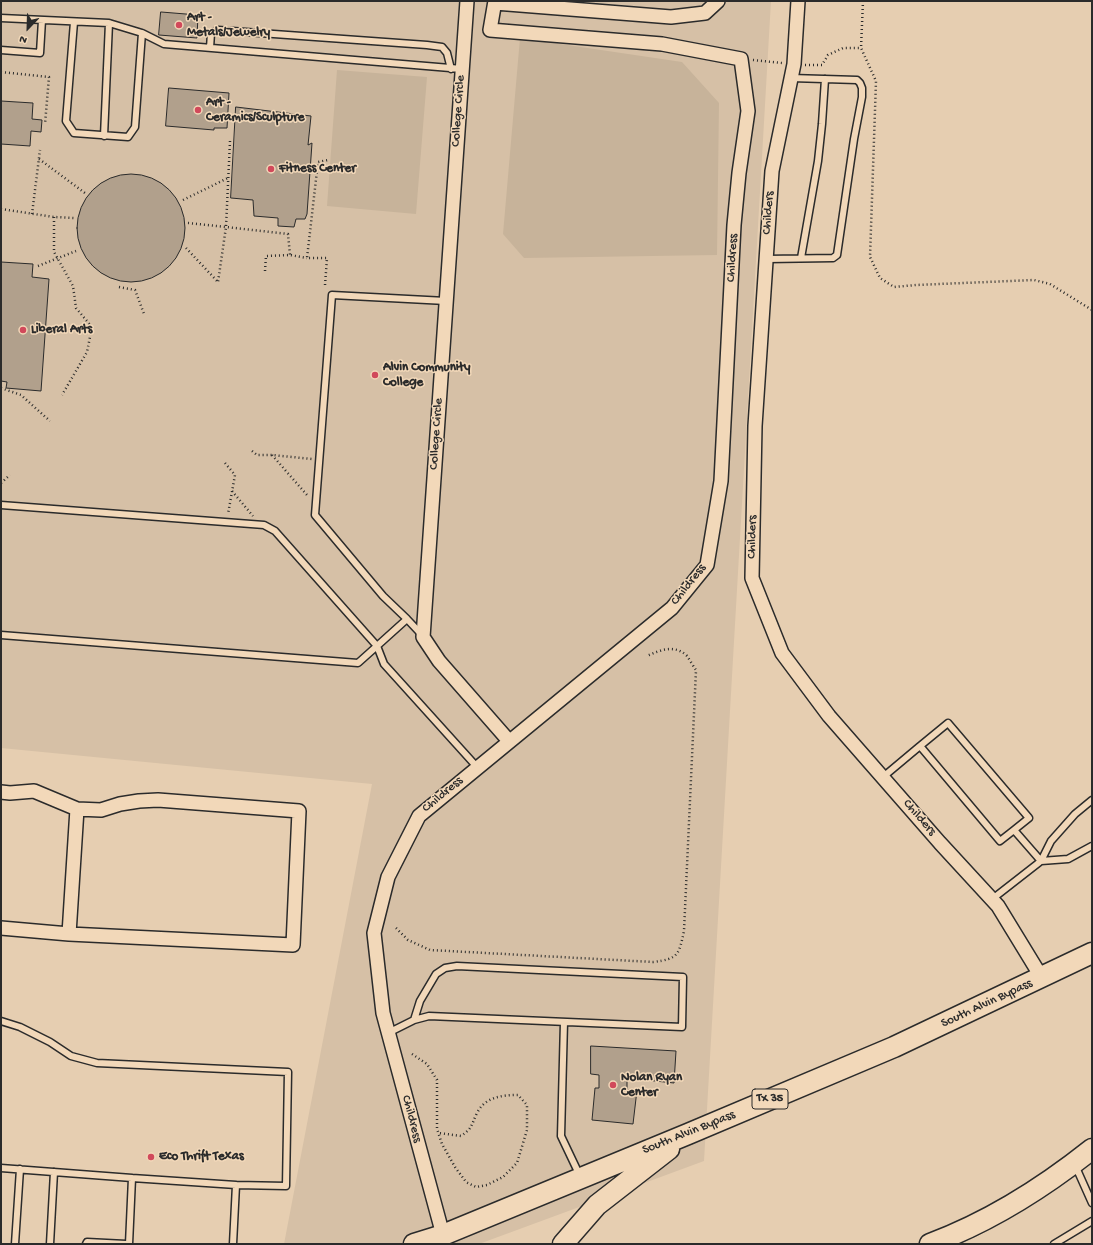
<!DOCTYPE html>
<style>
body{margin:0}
#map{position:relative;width:1093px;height:1245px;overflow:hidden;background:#e6ceb1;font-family:"Gochi Hand",sans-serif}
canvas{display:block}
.frame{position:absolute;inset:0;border:2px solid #2b2b2b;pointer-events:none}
.north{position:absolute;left:8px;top:8px;width:40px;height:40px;-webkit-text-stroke:3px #f2d8b9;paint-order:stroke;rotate:203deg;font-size:11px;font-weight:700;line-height:16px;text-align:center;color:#2b2b2b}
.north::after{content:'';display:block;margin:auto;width:14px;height:18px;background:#2b2b2b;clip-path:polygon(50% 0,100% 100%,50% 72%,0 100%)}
</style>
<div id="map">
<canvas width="1093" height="1245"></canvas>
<div class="frame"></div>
<div class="north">N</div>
</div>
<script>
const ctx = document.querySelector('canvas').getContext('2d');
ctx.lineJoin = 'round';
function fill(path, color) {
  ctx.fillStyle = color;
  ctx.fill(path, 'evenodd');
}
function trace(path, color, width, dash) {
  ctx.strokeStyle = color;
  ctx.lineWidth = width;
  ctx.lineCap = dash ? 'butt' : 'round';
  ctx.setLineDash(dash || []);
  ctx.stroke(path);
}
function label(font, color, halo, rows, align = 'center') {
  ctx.font = font + ' "Gochi Hand",sans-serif';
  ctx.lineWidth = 3;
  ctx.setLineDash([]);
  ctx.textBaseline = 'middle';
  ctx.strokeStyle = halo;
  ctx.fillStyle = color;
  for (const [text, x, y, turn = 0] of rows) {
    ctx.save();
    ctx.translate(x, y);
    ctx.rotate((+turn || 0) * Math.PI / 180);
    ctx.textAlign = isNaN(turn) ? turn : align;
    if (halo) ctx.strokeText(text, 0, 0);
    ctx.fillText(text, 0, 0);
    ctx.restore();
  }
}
fill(new Path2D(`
 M 1,1 L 771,1 L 704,1161 L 479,1244 L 284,1244 L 372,784 L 1,748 Z`), '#d6c0a6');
fill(new Path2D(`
 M 520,38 L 682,62 L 719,103 L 717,255 L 524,258 L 503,234 Z
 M 337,70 L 427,77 L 416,214 L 327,206 Z`), '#c7b39a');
const building = new Path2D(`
 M 161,12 L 198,15 L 197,38 L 159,35 Z
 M 169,88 L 229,93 L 227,128 L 214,128 L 214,130 L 166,126 Z
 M 1,101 L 33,103 L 32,119 L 42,120 L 41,132 L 31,131 L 30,146 L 1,144 Z
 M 236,107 L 311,116 L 308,145 L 312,143 L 307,214 L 305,219 L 296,219 L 294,227 L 278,226 L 278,218 L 254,216 L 253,200 L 231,198 Z
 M77 228a54 54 0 1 1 108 0a54 54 0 1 1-108 0Z
 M 1,262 L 33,264 L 32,277 L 49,279 L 41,391 L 6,388 L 7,382 L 1,381 Z
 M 591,1046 L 676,1051 L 674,1083 L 627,1078 L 627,1090 L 637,1090 L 633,1124 L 592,1120 L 595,1088 L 599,1088 L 599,1075 L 591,1074 Z`);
fill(building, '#b1a08c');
trace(building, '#2b2b2b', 1);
const service = new Path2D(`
 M 1,18 L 109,23 L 142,33 L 164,44 L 462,69
 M 74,22 L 66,121 L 74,133 L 128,137 L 135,127 L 142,33
 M 210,48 L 211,33 L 218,30 L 427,45 L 442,47 L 447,53 L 451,69
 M 1,50 L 40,53 L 42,20
 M 104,136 L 109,23
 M 801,258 L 818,161 L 822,124 L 825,79
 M 767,259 L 833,258 L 837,255 L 854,139 L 862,97 L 862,88 L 860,83 L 857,80 L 791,78
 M 1,505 L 264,525 L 275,531 L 377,646 L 407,619
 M 1,635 L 358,663 L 377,646 L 384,664 L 477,767
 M 422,635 L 407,619 L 383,596 L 315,515 L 332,295 L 446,301
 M 883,777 L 920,746
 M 1014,830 L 1029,818 L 948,723 L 920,746 L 1000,841 L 1014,830 L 1041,861
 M 1041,861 L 1068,859 L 1092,846
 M 991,900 L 1041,861 L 1051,841 L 1075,814 L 1092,800
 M 1,1021 L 20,1027 L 50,1042 L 71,1056 L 97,1063 L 288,1072 L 286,1186 L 236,1185 L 233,1244
 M 564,1022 L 561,1136 L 580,1176
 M 388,1033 L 414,1020 L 420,1001 L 436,974 L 445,968 L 457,966 L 683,977 L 682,1027 L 429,1016 L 414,1020
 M 1075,1165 L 1092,1203
 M 1,1168 L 132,1178 L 129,1244
 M 132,1178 L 236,1185
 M 15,1244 L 20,1169
 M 50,1244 L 54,1172
 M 86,1244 L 87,1242 L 126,1244
 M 1054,1244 L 1092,1221`);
const minor = new Path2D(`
 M 467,1 L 423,637 L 439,661 L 509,741
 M 798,1 L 794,64 L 772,171 L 755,426 L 752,578 L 782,653 L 829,716 L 940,843 L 998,906 L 1042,978
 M 495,3 L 671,17 L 705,13 L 718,1
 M 1,792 L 10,793 L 34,791 L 77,809 L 101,810 L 120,804 L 139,801 L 158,800 L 299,811 L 293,945 L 69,934 L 1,928
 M 69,934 L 77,809
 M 443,1235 L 383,1013 L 374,933 L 388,877 L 419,816 L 672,608 L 707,565 L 721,481 L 734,225 L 739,173 L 748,111 L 741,59 L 662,44 L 490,30 L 495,1`);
const primary = new Path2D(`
 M 414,1244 L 443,1235 L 688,1134 L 894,1047 L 1092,953
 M 563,1244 L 597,1205 L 669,1149
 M 930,1244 C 989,1222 1043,1188 1092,1149`);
trace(service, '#2b2b2b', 9);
trace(minor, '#2b2b2b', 16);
trace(primary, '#2b2b2b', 23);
trace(new Path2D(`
 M 863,1 L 861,48 L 876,81 L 870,257 L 880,278 L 894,287 L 916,285 L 1034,280 L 1050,284 L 1092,310
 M 753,60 L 782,63
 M 805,65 L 822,65 L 828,55 L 843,48 L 861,48
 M 1,72 L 49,77 L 45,124
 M 230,141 L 226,227 L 288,234 L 290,255
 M 39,159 L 85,193
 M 183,200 L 228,178
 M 1,209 L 54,217 L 74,218
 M 32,214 L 40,150
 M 54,217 L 54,252 L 73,286 L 76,308 L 92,327 L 87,352 L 62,395
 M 188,223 L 226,227 L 218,282
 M 186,248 L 218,282
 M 38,266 L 76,251
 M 265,271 L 266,256 L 290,255 L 307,258
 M 325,285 L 327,258 L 307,258 L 318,162 L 328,160
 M 119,287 L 135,290 L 144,314
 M 1,388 L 21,395 L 50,421
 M 252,451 L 257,455 L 272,455 L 312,459
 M 272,455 L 307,495
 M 225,463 L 235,475 L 228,514
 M 1,483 L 10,475
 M 232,491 L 253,516
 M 396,928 L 408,940 L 430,950 L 653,962 C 679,959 679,954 684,931 L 696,670 C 693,666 690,660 687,656 C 675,644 660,650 647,656
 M 412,1054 L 427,1064 L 437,1080 L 437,1129 L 442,1144 L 455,1167 L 466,1182 L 476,1187 L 487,1185 L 503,1177 L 517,1163 L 527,1130 L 527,1105 L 518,1095 C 502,1095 485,1097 477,1113 C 471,1125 473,1128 461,1136 L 439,1133`), '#2b2b2b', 2.5, [1, 3]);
trace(service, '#f2d8b9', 6);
trace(minor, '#f2d8b9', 13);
trace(primary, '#f2d8b9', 20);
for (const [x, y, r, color] of [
 [179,25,4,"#d1495b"],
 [198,110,4,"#d1495b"],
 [271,169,4,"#d1495b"],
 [23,330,4,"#d1495b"],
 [375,375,4,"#d1495b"],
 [613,1085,4,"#d1495b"],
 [151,1157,4,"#d1495b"]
]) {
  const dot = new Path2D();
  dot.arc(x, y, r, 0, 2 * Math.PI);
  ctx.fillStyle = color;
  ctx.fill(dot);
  trace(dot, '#f2d8b9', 1.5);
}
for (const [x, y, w] of [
 [770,1099,36]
]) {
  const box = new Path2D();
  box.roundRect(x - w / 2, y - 10, w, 20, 3);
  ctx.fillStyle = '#f2d8b9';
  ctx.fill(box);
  trace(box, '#2b2b2b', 1);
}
label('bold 12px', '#2b2b2b', null, [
 ["TX 35",770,1099]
]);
label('bold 13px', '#2b2b2b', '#f2d8b9', [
 ["Art -",187,18],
 ["Metals/Jewelry",187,33],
 ["Art -",206,103],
 ["Ceramics/Sculpture",206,118],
 ["Fitness Center",279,169],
 ["Liberal Arts",31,330],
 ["Alvin Community",383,368],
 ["College",383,383],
 ["Nolan Ryan",621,1078],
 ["Center",621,1093],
 ["Eco Thrift Texas",159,1157]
], 'left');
label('13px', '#2b2b2b', '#f2d8b9', [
 ["College Circle",459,111,-86],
 ["Childers",769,213,-86],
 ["Childress",733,258,-87],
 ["College Circle",437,434,-86],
 ["Childers",753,537,-89],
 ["Childress",689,585,-52],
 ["Childress",443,795,-40],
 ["Childers",919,818,49],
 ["South Alvin Bypass",987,1004,-25],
 ["Childress",411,1119,75],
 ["South Alvin Bypass",689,1133,-22]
]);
</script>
